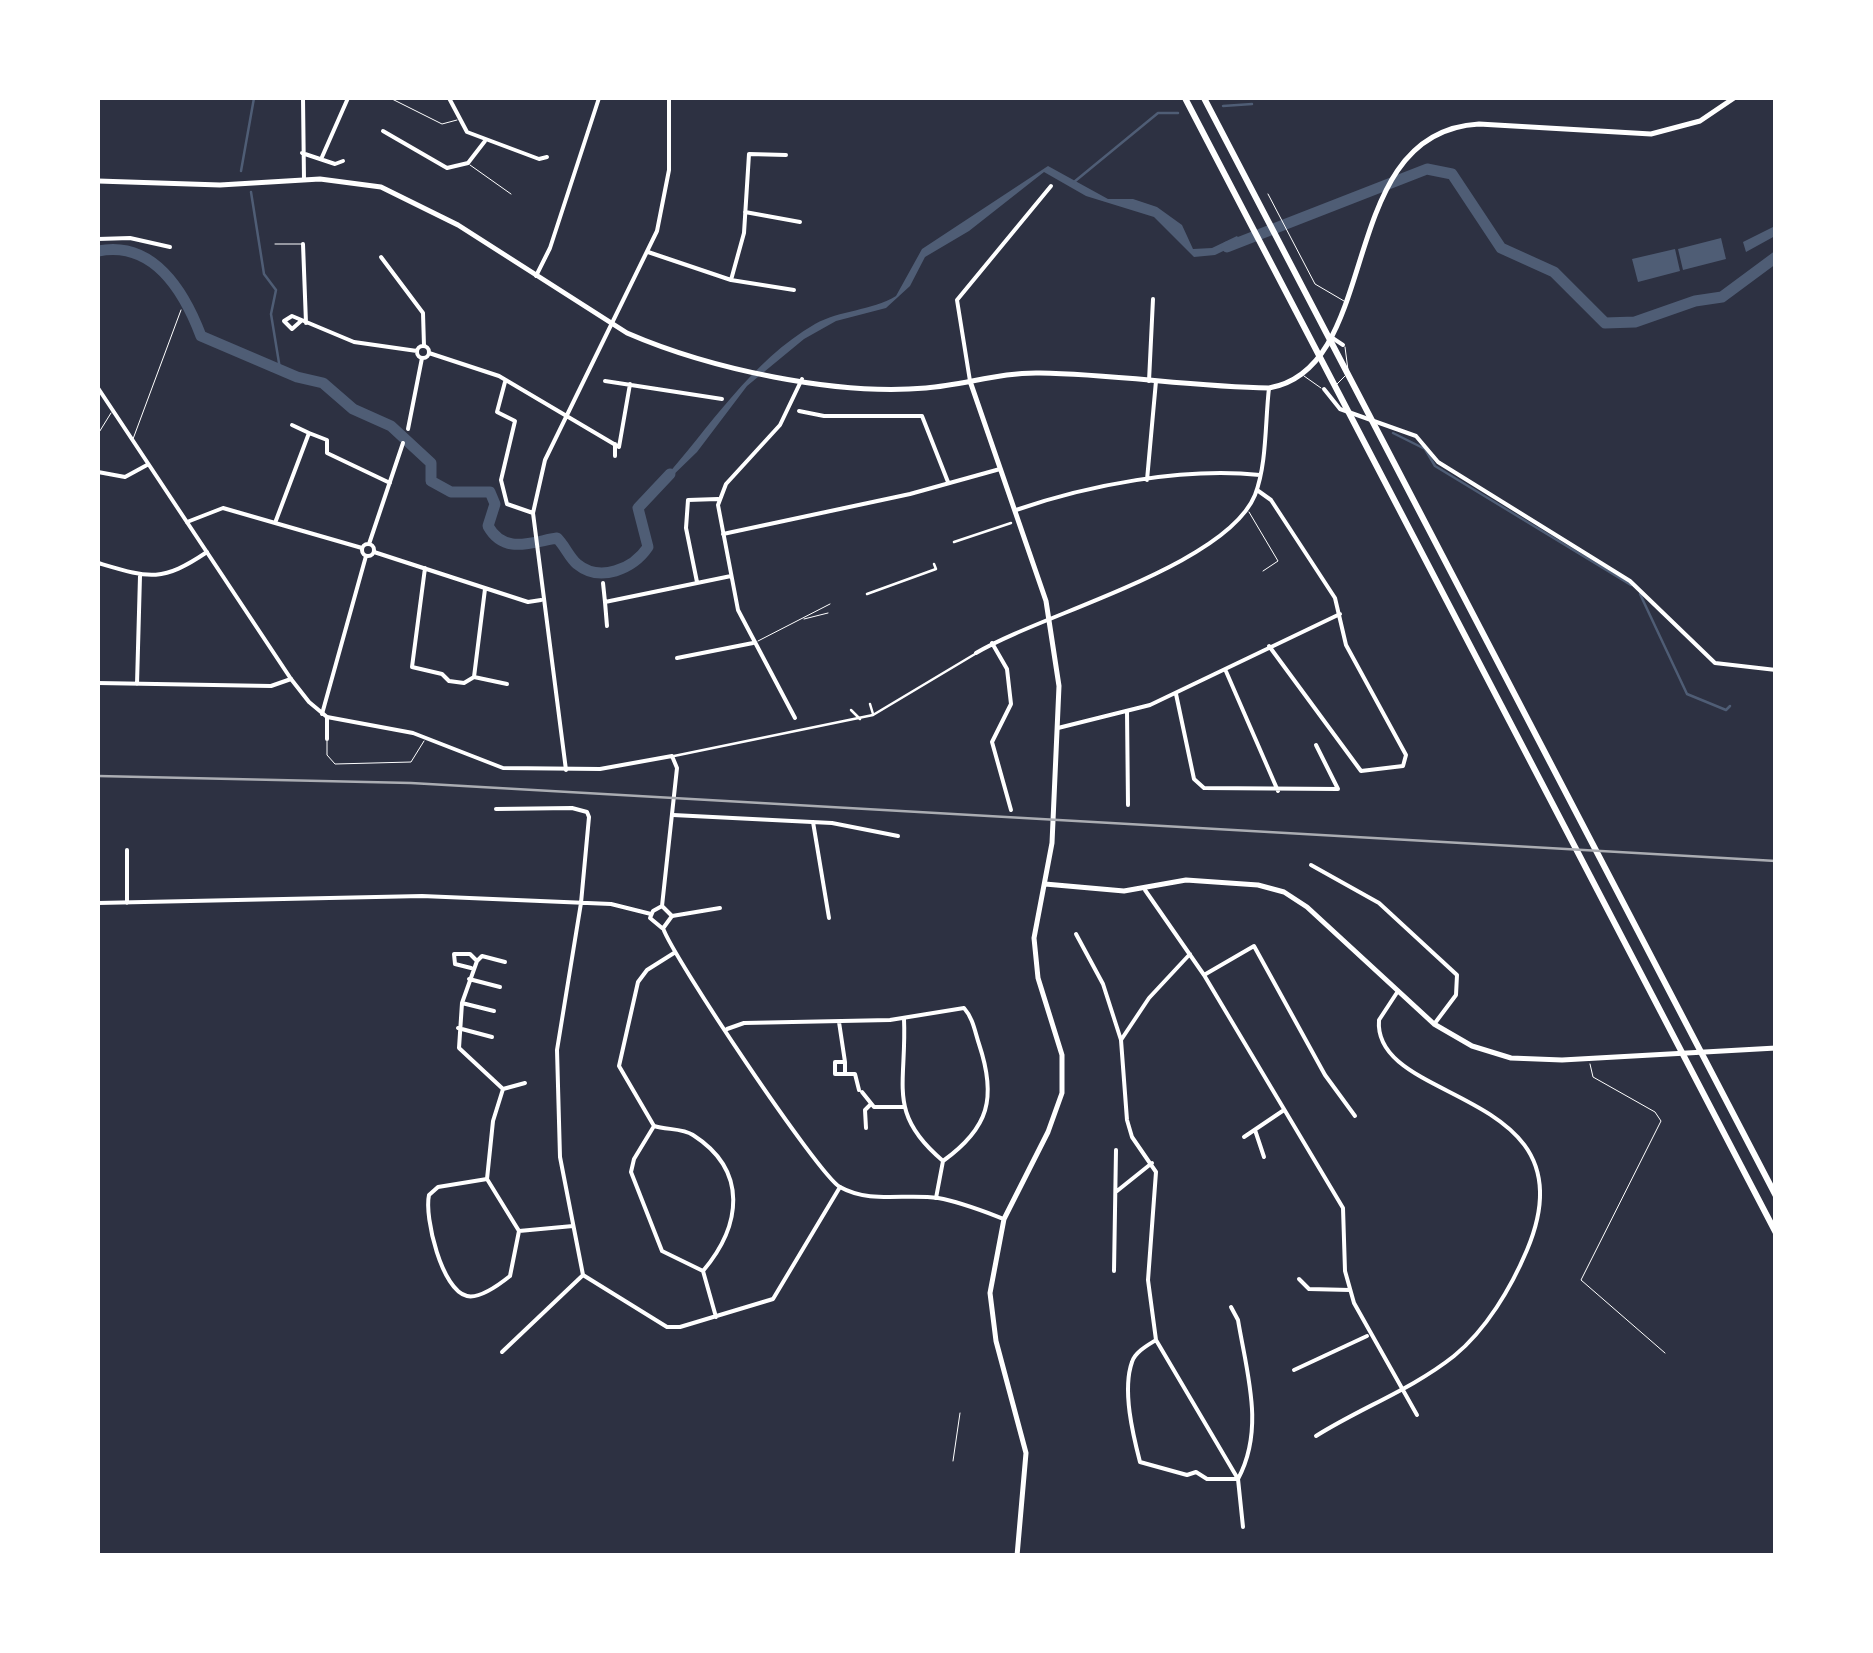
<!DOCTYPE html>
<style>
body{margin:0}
#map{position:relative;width:1873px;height:1653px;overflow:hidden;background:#2d3142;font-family:"Source Serif 4",serif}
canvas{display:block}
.frame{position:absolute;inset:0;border:100px solid #fff;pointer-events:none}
</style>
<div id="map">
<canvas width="1873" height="1653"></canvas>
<div class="frame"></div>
</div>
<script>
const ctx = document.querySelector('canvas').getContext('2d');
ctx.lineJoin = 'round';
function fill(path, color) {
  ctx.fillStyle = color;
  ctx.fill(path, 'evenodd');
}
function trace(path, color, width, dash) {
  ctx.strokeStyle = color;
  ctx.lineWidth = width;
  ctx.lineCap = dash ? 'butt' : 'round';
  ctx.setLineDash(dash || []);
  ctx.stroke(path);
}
fill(new Path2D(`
 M 1048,166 L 1108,199 L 1133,199 L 1157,207 L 1182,225 L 1193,249 L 1212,248 L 1237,236 L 1242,242 L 1215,255 L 1194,257 L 1154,217 L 1086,196 L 1044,172 L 969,231 L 925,257 L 910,286 L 886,308 L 836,321 L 804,339 L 747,386 L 697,452 L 665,483 L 662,481 C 710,427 751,361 815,324 C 840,310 871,311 896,296 L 922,249 Z
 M 1775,226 L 1775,236 L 1746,252 L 1743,242 Z
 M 1721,238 L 1726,259 L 1683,270 L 1678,249 Z
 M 1675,249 L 1680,271 L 1638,282 L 1632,259 Z`), '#4f5d75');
trace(new Path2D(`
 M 1223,106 L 1252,104
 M 241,171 L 254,98
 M 1074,182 L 1158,113 L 1178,113
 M 251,192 L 264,274 L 276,290 L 271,314 L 280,369
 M 1393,433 L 1425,449 L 1435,466 L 1631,585
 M 1640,594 L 1687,694 L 1726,710 L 1730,706`), '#4f5d75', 2.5);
trace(new Path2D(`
 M 1227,247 L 1427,169 L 1452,174 L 1501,248 L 1554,272 L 1605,323 L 1635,322 L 1695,301 L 1722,297 L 1776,257
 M 98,251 C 153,240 184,291 201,336 L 297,377 L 323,383 L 353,409 L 391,426 L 431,463 L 431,481 L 451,492 L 490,492 L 495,504 L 488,526 C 504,555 531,542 557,538 C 565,546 569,557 577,564 C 600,583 633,569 648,547 L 638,508 L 670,474`), '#4f5d75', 11);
trace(new Path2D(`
 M 390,98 L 442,124 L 457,120
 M 470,165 L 511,194
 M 1268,194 L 1315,284 L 1344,301
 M 275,244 L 302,244
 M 1345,347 L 1348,370
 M 1304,376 L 1321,388
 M 1336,385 L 1345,376
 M 98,434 L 111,413
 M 133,439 L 181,310
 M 1249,512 L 1278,561 L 1263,571
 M 804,619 L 828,613
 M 758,641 L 830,604
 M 327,741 L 327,755 L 335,764 L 411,762 L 424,741
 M 1590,1064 L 1593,1077 L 1655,1112 L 1661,1121 L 1581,1280 L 1665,1353
 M 953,1461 L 960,1413`), '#fff', 1);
trace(new Path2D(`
 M 954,542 L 1011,523
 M 867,594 L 936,569 L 934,564
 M 870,704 L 873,714
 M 851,710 L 860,719
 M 674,756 L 873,715 L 975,654`), '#fff', 2.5);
trace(new Path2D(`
 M 303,98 L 304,180
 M 449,98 L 467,132 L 539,159 L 547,157
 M 383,131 L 447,168 L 468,163 L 485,141
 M 302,153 L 335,164 L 343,161
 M 322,157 L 348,98
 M 745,212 L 800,222
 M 98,239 L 130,238 L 170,247
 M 303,244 L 306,323
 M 648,252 L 731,280 L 794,290
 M 381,257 L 423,313 L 424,346
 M 536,276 L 550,248 L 599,98
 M 731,280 L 744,233 L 749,154 L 786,155
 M 301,321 L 292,329 L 284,321 L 292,316 L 354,342 L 417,351
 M 1331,337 L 1343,345
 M417 352a6 6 0 1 1 12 0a6 6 0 1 1-12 0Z
 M 429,353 L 499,376 L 619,447 L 630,384
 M 605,381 L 722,399
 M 970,381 L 957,300 L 1051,186
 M 1149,381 L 1153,299
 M 505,382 L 497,412 L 515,421 L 501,480 L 507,504 L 533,513
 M 1324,389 L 1340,409 L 1416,436 L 1438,462 L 1630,581 L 1715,663 L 1776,670
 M 799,411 L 824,416 L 922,416 L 948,482
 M 292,425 L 309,433
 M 408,429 L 422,358
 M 615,456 L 615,444
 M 98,472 L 125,477 L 147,465
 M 1147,480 L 1156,381
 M 1257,490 L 1271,500 L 1335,598 L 1346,645 L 1406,755 L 1403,766 L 1361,771 L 1269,646
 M 1016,510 C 1088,485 1183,467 1260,475
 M 187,522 L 223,508 L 362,548
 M 275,523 L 309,433 L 327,440 L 327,453 L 390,483
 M 723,534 L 910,494 L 1000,469
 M362 550a6 6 0 1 1 12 0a6 6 0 1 1-12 0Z
 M 369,544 L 403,443
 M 374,552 L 528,602 L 541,600
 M 98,563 C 149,578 161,583 207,552
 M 425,568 L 412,667 L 442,674 L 449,681 L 464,683 L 474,677 L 485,589
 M 697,582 L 686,528 L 688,500 L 718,499
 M 603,583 L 605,602 L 731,576
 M 605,602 L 607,626
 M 992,643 L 1007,669 L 1011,704 L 992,742 L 1011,810
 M 976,653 C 1041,614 1226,566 1255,495 C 1267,464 1265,422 1269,388
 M 677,658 L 753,643
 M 1225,669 L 1278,791
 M 474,677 L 507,684
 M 98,683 L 271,686 L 291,679
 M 137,684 L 140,576
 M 1176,694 L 1194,779 L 1204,788 L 1338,789 L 1316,745
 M 1127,711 L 1128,805
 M 322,714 L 366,556
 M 795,718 L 738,610 L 718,505 L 726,484 L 780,425 L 802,379
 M 1058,728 L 1150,705 L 1340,614
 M 327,739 L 327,717
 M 566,770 L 533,513 L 545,460 L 657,231 L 669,170 L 669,98
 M 496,809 L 572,808 L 587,812 L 589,817 L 581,903 L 557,1050 L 560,1157 L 583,1275 L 667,1327 L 680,1327 L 773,1299 L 840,1187
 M 673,815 L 832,823 L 898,836
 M 813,822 L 829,918
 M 1311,865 L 1379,903 L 1457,975 L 1456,995 L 1435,1023
 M 1145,890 L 1204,975 L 1343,1208 L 1345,1271 L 1354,1303 L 1417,1415
 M 98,903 L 422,896 L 611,904 L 651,914
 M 127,903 L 127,850
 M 672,916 L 720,908
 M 1076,934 L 1103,984 L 1121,1040
 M 674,953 L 647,970 L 638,982 L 619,1066 L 654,1126 C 666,1130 683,1128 693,1135 C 749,1171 741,1226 703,1271
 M 1190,954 L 1149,998 L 1121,1040 L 1127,1120 L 1132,1137 L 1156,1172 L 1148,1280 L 1156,1340 L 1238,1479 L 1243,1527
 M 477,961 L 482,956 L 505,962
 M 471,968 L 455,964 L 454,954 L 470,954 L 477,961 L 462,1003 L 459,1048 L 503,1089 L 493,1121 L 487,1179 L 519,1231
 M 1204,975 L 1254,946 L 1325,1075 L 1355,1116
 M 469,979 L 500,987
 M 462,1003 L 494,1011
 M 904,1019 C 907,1085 886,1113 943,1161
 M 839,1022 L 845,1062
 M 458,1028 L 492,1037
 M 727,1029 L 744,1023 L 890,1020 L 964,1008 C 973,1018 975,1032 979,1044 C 997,1098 989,1128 943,1161 L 936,1198
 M 845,1074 L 845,1062 L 835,1062 L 835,1074 L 855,1074 L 859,1090
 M 503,1089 L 525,1083
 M 862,1092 L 874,1107 L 904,1107
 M 654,1126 L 634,1159 L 631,1172 L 662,1251 L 703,1271
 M 866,1128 L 865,1110 L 870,1105
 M 1255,1130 L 1264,1157
 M 1244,1137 L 1284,1110
 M 487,1179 L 438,1187 L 429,1195 C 424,1217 442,1291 467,1296 C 480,1299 500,1284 510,1276 L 519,1231
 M 1117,1191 L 1152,1163
 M 519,1231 L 573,1226
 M 703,1271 L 716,1317
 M 1114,1271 L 1116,1150
 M 1299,1279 L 1309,1289 L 1350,1290
 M 1231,1307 L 1238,1320 C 1247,1374 1265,1429 1238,1479
 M 1156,1340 C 1148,1345 1135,1352 1132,1362 C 1122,1390 1133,1435 1140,1462 L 1187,1475 L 1196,1472 L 1207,1479 L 1238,1479
 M 502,1352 L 582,1276
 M 1294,1370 L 1367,1336
 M 1316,1436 C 1362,1407 1411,1390 1454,1356 C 1486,1330 1511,1288 1527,1250 C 1596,1087 1372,1106 1379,1020 L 1398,991`), '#fff', 4);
trace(new Path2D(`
 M 98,388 L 291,679 L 309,702 L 327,717 L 413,733 L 503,768 L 600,769 L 672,756 L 677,768 L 662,906
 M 662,906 L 672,916 L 664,927
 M 662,928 L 650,918 L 653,911 L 662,906
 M 663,928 C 672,956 819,1176 840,1187 C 870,1204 906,1193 938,1198 C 961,1202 983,1211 1004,1219`), '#fff', 4);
trace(new Path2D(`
 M 98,181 L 220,185 L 320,179 L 381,187 L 458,225 L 627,333 C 710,369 836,396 926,388 C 964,385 1002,372 1040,373 C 1116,374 1193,387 1269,388 C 1385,368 1333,132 1479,124 L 1651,134 L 1700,121 L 1734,98
 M 970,381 L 1046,601 L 1059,686 L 1052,843 L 1034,938 L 1038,978 L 1062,1055 L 1062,1093 L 1048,1132 L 1004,1219 L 990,1293 L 996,1341 L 1026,1453 L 1017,1556
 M 1045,884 L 1124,891 L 1186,880 L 1258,885 L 1284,892 L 1307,907 L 1434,1024 L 1472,1046 L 1511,1058 L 1562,1060 L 1776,1048`), '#fff', 5);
trace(new Path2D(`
 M 1185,98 L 1776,1233
 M 1204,98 L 1776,1196`), '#fff', 6);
trace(new Path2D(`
 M 98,776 L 411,783 L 1776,861`), '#abadb3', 2.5);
</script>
